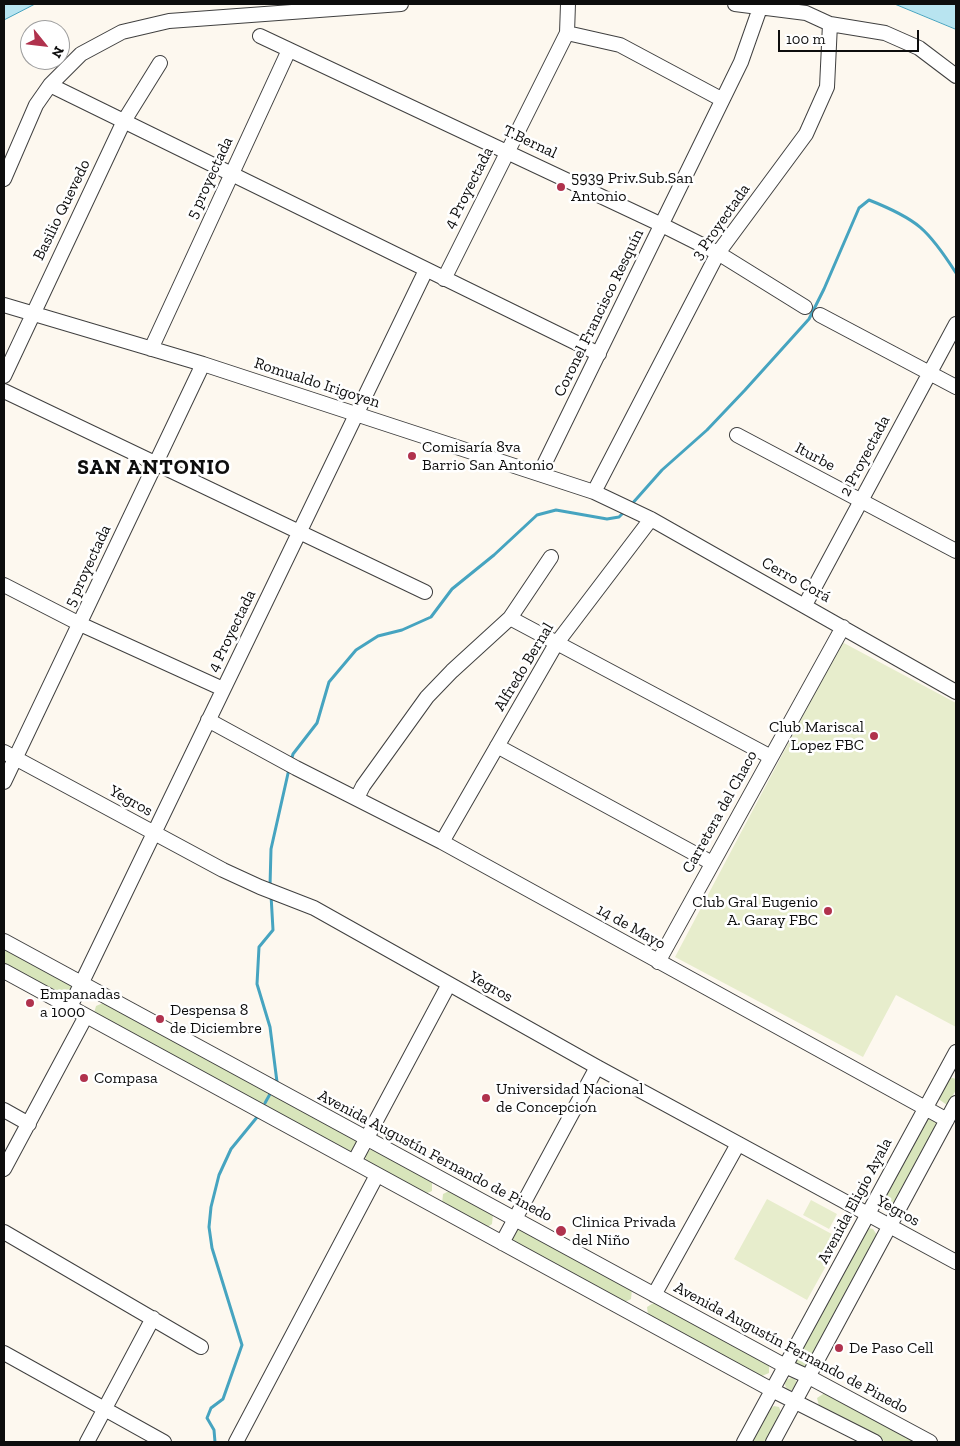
<!DOCTYPE html>
<meta charset="utf-8">
<style>
body{margin:0}
#map{position:relative;width:960px;height:1446px;overflow:hidden;background:#fdf8ef;font-family:"Zilla Slab",serif}
canvas{display:block}
.frame{position:absolute;inset:0;border:5px solid #0d0d0d;pointer-events:none}
.north{position:absolute;left:20px;top:20px;width:50px;height:50px;box-sizing:border-box;background:#fff;border:1px solid #9e9e9e;border-radius:50%;rotate:119deg;font-size:14px;font-weight:700;line-height:20px;text-align:center;color:#0d0d0d}
.north::after{content:'';display:block;margin:auto;width:18px;height:22px;background:#b0324d;clip-path:polygon(50% 0,100% 100%,50% 72%,0 100%)}
.scale{position:absolute;left:778px;top:30px;width:141px;height:22px;box-sizing:border-box;border:2px solid #0d0d0d;border-top:0;padding-left:6px;font-size:15px;line-height:18px;white-space:nowrap;color:#0d0d0d;-webkit-text-stroke:4px #fff;paint-order:stroke}
</style>
<div id="map">
<canvas width="960" height="1446"></canvas>
<div class="frame"></div>
<div class="north">N</div>
<div class="scale">100 m</div>
</div>
<script>
const ctx = document.querySelector('canvas').getContext('2d');
ctx.lineJoin = 'round';
function fill(path, color) {
  ctx.fillStyle = color;
  ctx.fill(path, 'evenodd');
}
function trace(path, color, width, dash) {
  ctx.strokeStyle = color;
  ctx.lineWidth = width;
  ctx.lineCap = dash ? 'butt' : 'round';
  ctx.setLineDash(dash || []);
  ctx.stroke(path);
}
function label(font, color, halo, rows, align = 'center') {
  ctx.font = font + ' "Zilla Slab",serif';
  ctx.lineWidth = 5;
  ctx.setLineDash([]);
  ctx.textBaseline = 'middle';
  ctx.strokeStyle = halo;
  ctx.fillStyle = color;
  for (const [text, x, y, turn = 0] of rows) {
    ctx.save();
    ctx.translate(x, y);
    ctx.rotate((+turn || 0) * Math.PI / 180);
    ctx.textAlign = isNaN(turn) ? turn : align;
    if (halo) ctx.strokeText(text, 0, 0);
    ctx.fillText(text, 0, 0);
    ctx.restore();
  }
}
fill(new Path2D(`
 M 4,947 L 72,986 L 73,993 L 65,999 L 4,965 Z
 M 103,1003 L 356,1139 L 357,1143 L 353,1151 L 349,1152 L 94,1013 L 96,1006 Z
 M 949,1077 L 956,1079 L 956,1090 L 947,1105 L 937,1098 Z
 M 928,1117 L 939,1122 L 891,1211 L 885,1210 L 880,1204 Z
 M 373,1148 L 432,1181 L 432,1191 L 425,1194 L 366,1162 L 365,1154 Z
 M 449,1191 L 493,1214 L 492,1224 L 486,1228 L 442,1204 L 443,1194 Z
 M 520,1228 L 632,1289 L 631,1299 L 625,1302 L 513,1242 L 512,1238 L 516,1229 Z
 M 868,1228 L 873,1229 L 877,1235 L 807,1368 L 797,1366 L 795,1362 Z
 M 655,1302 L 769,1363 L 769,1373 L 762,1376 L 648,1315 L 647,1307 Z
 M785 1384a6 6 0 1 1 12 0a6 6 0 1 1-12 0Z
 M 826,1392 L 918,1442 L 886,1442 L 819,1406 L 817,1398 Z
 M 774,1406 L 779,1407 L 781,1412 L 765,1442 L 751,1442 L 770,1409 Z`), '#d8e5bb');
fill(new Path2D(`
 M 842,642 L 956,703 L 956,1027 L 896,995 L 863,1057 L 675,957 Z
 M 767,1199 L 841,1239 L 807,1300 L 734,1259 Z
 M 811,1200 L 837,1214 L 829,1229 L 803,1215 Z`), '#e7edcc');
const water = new Path2D(`
 M 4,4 L 35,4 L 4,20 Z
 M 895,4 L 956,4 L 956,29 Z`);
fill(water, '#b8e4f0');
trace(water, '#46a4c0', 1);
trace(new Path2D(`
 M 631,505 L 662,470 L 707,430 L 745,390 L 809,319 L 824,289 L 859,208 L 869,200 C 917,219 928,229 956,273
 M 291,761 L 293,754 L 317,723 L 329,682 L 356,650 L 378,636 L 402,630 L 431,617 L 452,589 L 494,555 L 537,515 L 556,510 L 607,519 L 619,517 L 625,511
 M 270,886 L 271,849 L 289,769
 M 271,895 L 273,930 L 259,947 L 257,984 L 270,1027 L 277,1082
 M 265,1103 L 270,1094
 M 215,1442 L 214,1430 L 207,1418 L 211,1408 L 223,1399 L 242,1345 L 212,1248 L 209,1227 L 211,1207 L 219,1175 L 231,1149 L 258,1116`), '#46a4c0', 3);
const minor = new Path2D(`
 M 735,4 L 806,13 L 830,24 L 885,33 L 919,48 L 956,76
 M 567,33 L 620,45 L 721,99
 M 260,36 L 662,225 L 718,253 L 805,307
 M 50,85 L 599,354
 M 4,179 L 36,105 L 50,85 L 81,54 L 122,32 L 169,21 L 401,4
 M 444,279 L 567,33 L 568,4
 M 4,305 L 203,364 L 594,492 L 651,519 L 956,692
 M 820,315 L 956,387
 M 151,349 L 289,50
 M 4,376 L 124,121 L 160,63
 M 4,391 L 425,592
 M 737,435 L 956,551
 M 540,473 L 741,62 L 760,8 L 757,4
 M 594,492 L 718,253 L 806,134 L 827,87 L 830,24
 M 4,585 L 80,624 L 223,689
 M 805,605 L 956,324
 M 510,618 L 771,757
 M 208,720 L 296,768 L 442,842 L 947,1120
 M 497,746 L 712,863
 M 4,752 L 223,870 L 260,887 L 314,908 L 597,1067 L 956,1262
 M 4,782 L 203,364
 M 357,798 L 363,786 L 427,697 L 452,671 L 510,618 L 551,557
 M 442,842 L 556,644 L 651,519
 M 4,941 L 787,1367 L 809,1377 L 930,1442
 M 658,962 L 843,627
 M 4,971 L 772,1390 L 875,1442
 M 70,1007 L 426,270
 M 4,1110 L 29,1124
 M 354,1162 L 449,984
 M 4,1169 L 86,1016
 M 4,1232 L 201,1347
 M 502,1243 L 597,1067
 M 654,1295 L 738,1144
 M 4,1353 L 164,1442
 M 87,1442 L 153,1318
 M 236,1442 L 377,1175
 M 744,1442 L 956,1052
 M 773,1442 L 956,1103`);
trace(minor, '#404040', 16);
trace(minor, '#fff', 14);
for (const [x, y, r, color] of [
 [561,187,5,"#b0324d"],
 [412,456,5,"#b0324d"],
 [874,736,5,"#b0324d"],
 [828,911,5,"#b0324d"],
 [30,1003,5,"#b0324d"],
 [160,1019,5,"#b0324d"],
 [84,1078,5,"#b0324d"],
 [486,1098,5,"#b0324d"],
 [561,1231,6,"#b0324d"],
 [839,1348,5,"#b0324d"]
]) {
  const dot = new Path2D();
  dot.arc(x, y, r, 0, 2 * Math.PI);
  ctx.fillStyle = color;
  ctx.fill(dot);
  trace(dot, '#fff', 2);
}
label('16px', '#0d0d0d', '#fff', [
 ["T.Bernal",530,142,25],
 ["5 proyectada",210,178,-65],
 ["4 Proyectada",469,188,-63],
 ["Basilio Quevedo",62,210,-64],
 ["3 Proyectada",721,222,-55],
 ["Coronel Francisco Resquín",599,313,-64],
 ["Romualdo Irigoyen",317,383,18],
 ["2 Proyectada",865,456,-62],
 ["Iturbe",815,457,28],
 ["5 proyectada",88,566,-65],
 ["Cerro Corá",796,580,29],
 ["4 Proyectada",232,631,-64],
 ["Alfredo Bernal",524,667,-59],
 ["Yegros",131,801,29],
 ["Carretera del Chaco",720,812,-61],
 ["14 de Mayo",631,927,29],
 ["Yegros",491,987,29],
 ["Avenida Augustín Fernando de Pinedo",435,1156,28],
 ["Avenida Eligio Ayala",855,1201,-62],
 ["Yegros",898,1211,29],
 ["Avenida Augustín Fernando de Pinedo",791,1348,28]
]);
label('16px', '#0d0d0d', '#fff', [
 ["5939 Priv.Sub.San",571,178],
 ["Antonio",571,196],
 ["Comisaría 8va",422,447],
 ["Barrio San Antonio",422,465],
 ["Club Mariscal",864,727,"right"],
 ["Lopez FBC",864,745,"right"],
 ["Club Gral Eugenio",818,902,"right"],
 ["A. Garay FBC",818,920,"right"],
 ["Empanadas",40,994],
 ["a 1000",40,1012],
 ["Despensa 8",170,1010],
 ["de Diciembre",170,1028],
 ["Compasa",94,1078],
 ["Universidad Nacional",496,1089],
 ["de Concepcion",496,1107],
 ["Clinica Privada",572,1222],
 ["del Niño",572,1240],
 ["De Paso Cell",849,1348]
], 'left');
ctx.letterSpacing = '1px';
label('bold 21px', '#0d0d0d', '#fff', [
 ["SAN ANTONIO",154,468]
]);
ctx.letterSpacing = '0px';
</script>
